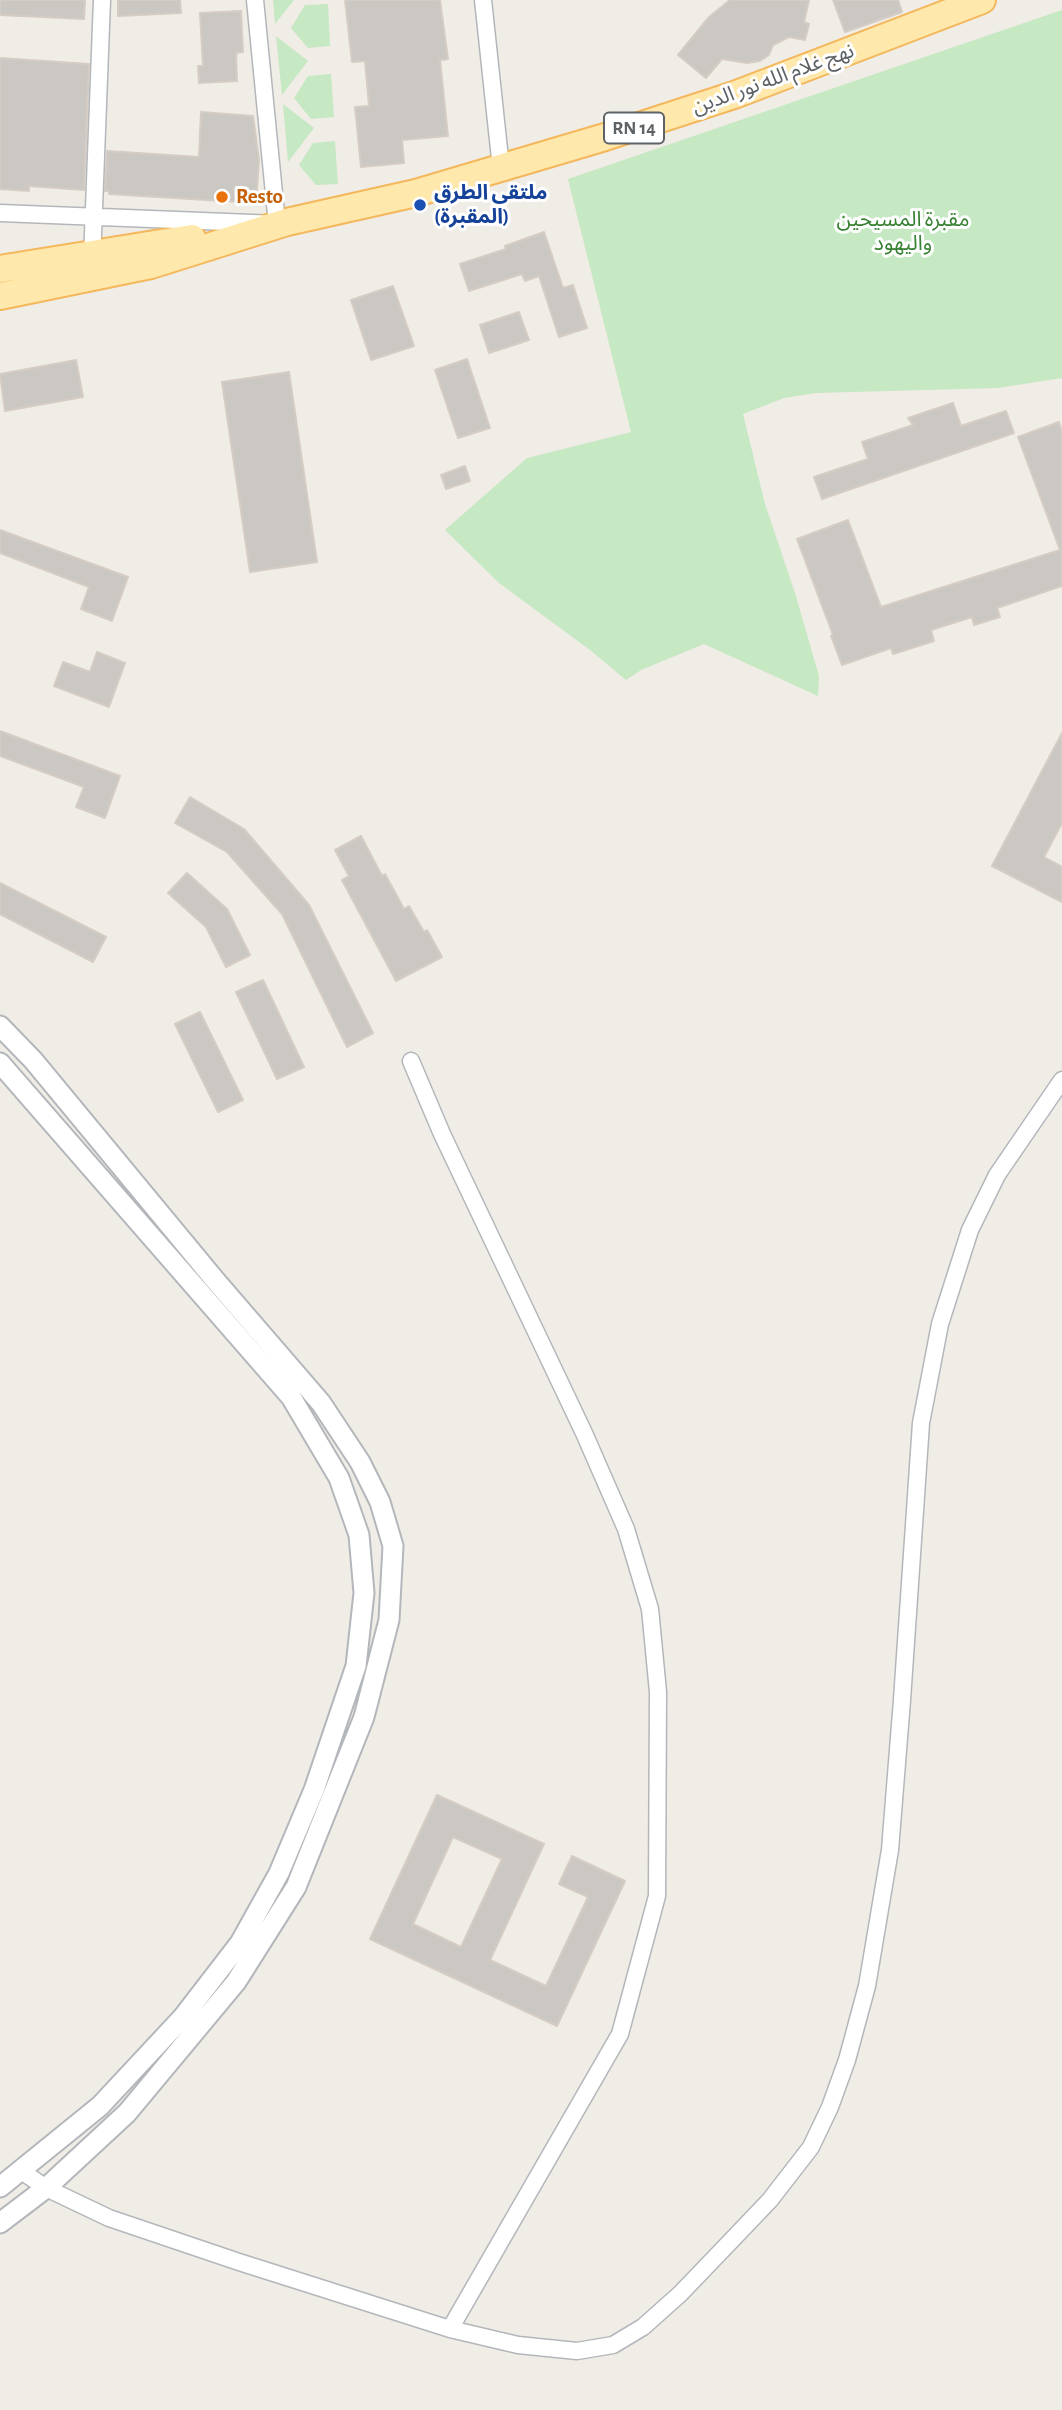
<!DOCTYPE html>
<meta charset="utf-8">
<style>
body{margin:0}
canvas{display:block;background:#f0ece6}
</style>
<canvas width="1062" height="2410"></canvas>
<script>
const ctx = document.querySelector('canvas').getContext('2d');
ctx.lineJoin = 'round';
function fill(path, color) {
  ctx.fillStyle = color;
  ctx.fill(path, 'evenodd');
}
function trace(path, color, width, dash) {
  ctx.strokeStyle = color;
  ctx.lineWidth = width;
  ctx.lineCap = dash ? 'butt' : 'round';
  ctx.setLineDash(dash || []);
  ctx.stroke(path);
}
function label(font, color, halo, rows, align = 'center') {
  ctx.font = font + ' "Alegreya Sans","Noto Sans Arabic",sans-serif';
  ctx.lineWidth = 6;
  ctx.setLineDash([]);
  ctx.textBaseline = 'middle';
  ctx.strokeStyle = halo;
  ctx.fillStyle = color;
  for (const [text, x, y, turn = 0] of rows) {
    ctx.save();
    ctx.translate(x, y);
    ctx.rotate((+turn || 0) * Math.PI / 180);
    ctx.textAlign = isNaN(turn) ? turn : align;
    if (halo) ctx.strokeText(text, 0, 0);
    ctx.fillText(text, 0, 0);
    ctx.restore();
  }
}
fill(new Path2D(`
 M 273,0 L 294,0 L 275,24 Z
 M 328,4 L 330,46 L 308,48 L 291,28 L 305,5 Z
 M 1062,10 L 1062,378 L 998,388 L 816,393 L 784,398 L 743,414 L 765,504 L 795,593 L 819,676 L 818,696 L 704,644 L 641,670 L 626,680 L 590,650 L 499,583 L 445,530 L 527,458 L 631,432 L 568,179 Z
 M 276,36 L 308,61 L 282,95 Z
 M 331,74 L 334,117 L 311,119 L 294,98 L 308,76 Z
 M 283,104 L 314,128 L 288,162 Z
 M 335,141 L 338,184 L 316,185 L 299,165 L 313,143 Z`), '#c6e8c2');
const building = new Path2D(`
 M 0,0 L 85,0 L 84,19 L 0,15 Z
 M 118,0 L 180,0 L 181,13 L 118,16 Z
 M 345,0 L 440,0 L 448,59 L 440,60 L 448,136 L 402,140 L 404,163 L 361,167 L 355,107 L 369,106 L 365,61 L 352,62 Z
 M 730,0 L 809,0 L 804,22 L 809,24 L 805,40 L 789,37 L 773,45 L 769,55 L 760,61 L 747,63 L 722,59 L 706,78 L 678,55 L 709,17 Z
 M 833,0 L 898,0 L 902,12 L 845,32 Z
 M 241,11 L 243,52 L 236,53 L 237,81 L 199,83 L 198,66 L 203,66 L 200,13 Z
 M 0,58 L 89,64 L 84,190 L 29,186 L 29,191 L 0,189 Z
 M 201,112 L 253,116 L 259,160 L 256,203 L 109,194 L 109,191 L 105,191 L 107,151 L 199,157 Z
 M 544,232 L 563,288 L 573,285 L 587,328 L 559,337 L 539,276 L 525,281 L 522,274 L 469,291 L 460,264 L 506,249 L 505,246 Z
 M 393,286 L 414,346 L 371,360 L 351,300 Z
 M 519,312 L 529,340 L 489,353 L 480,325 Z
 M 467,359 L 490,428 L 458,438 L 435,370 Z
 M 76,360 L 83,397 L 5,411 L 0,374 Z
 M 289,372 L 317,562 L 250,572 L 222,382 Z
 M 953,403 L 961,426 L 1006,411 L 1014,433 L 822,499 L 814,477 L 868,459 L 862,442 L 913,425 L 908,418 Z
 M 1059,422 L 1062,432 L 1062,586 L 997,608 L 1000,617 L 974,625 L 972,617 L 931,630 L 934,641 L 893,654 L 891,648 L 842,665 L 831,636 L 833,635 L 797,539 L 848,520 L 881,607 L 1060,550 L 1018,437 Z
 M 465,466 L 470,481 L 446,489 L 441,475 Z
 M 0,530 L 128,577 L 112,621 L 81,609 L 89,587 L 0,553 Z
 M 97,652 L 125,663 L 109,707 L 54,686 L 63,662 L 90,672 Z
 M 0,731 L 120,776 L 105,818 L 76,807 L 84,787 L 0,756 Z
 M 1062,733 L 1062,823 L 1044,857 L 1062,867 L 1062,902 L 992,866 Z
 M 190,797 L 244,829 L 309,905 L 373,1033 L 347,1047 L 282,914 L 227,852 L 175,823 Z
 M 361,836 L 382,876 L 385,874 L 404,909 L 409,906 L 424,932 L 427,930 L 442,957 L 396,981 L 342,880 L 349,876 L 335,850 Z
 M 187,873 L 227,909 L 250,955 L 226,967 L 206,927 L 168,893 Z
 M 0,883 L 106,937 L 93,962 L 0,914 Z
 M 263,980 L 304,1067 L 277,1079 L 236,992 Z
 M 200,1012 L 243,1100 L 218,1112 L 175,1024 Z
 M 437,1795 L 544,1844 L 490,1960 L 546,1986 L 588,1897 L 559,1884 L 572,1856 L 625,1881 L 557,2026 L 370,1939 ZM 453,1837 L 502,1859 L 461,1947 L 413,1924 Z`);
fill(building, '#cbc7c3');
trace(building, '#d5cdc4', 2);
const minor = new Path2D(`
 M 483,0 L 501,168
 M 0,213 L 277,224 L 255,0
 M 92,260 L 102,0
 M 411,1061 L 442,1134 L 584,1433 L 626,1529 L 650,1609 L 658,1692 L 657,1896 L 620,2034 L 450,2329
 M 20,2170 L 46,2188 L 109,2218 L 239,2262 L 450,2329 L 518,2345 L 577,2351 L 613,2345 L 643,2327 L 680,2294 L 728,2244 L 770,2200 L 811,2147 L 830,2107 L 847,2060 L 867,1986 L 890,1850 L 902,1700 L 921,1423 L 940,1324 L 970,1230 L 997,1175 L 1062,1080`);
const tertiary = new Path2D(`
 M 0,1026 L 33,1060 L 215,1280 L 321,1403 L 360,1462 L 380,1502 L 393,1546 L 389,1620 L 364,1717 L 296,1887 L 236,1982 L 127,2113 L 46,2188 L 0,2223
 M 0,1063 L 291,1397 L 339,1478 L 359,1535 L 364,1593 L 356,1666 L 314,1790 L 279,1873 L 240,1943 L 183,2017 L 100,2106 L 0,2187`);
const primary = new Path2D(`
 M 0,269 L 192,238
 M 0,296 L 151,265 L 287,222 L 416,193 L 605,137 L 734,95 L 982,0`);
trace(minor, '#b3b7bb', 19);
trace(tertiary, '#b3b7bb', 23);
trace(primary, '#f4b75b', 30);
trace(minor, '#fff', 16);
trace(tertiary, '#fff', 19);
trace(primary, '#ffe8ac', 26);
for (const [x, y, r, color] of [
 [222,197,7,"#e8710a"],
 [420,205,7,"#1a4fb4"]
]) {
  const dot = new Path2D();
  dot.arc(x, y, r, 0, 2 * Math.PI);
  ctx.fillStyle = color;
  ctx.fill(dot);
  trace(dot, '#fff', 2.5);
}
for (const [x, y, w] of [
 [634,128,60]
]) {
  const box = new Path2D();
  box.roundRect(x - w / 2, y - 15.5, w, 31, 5);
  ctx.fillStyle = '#fff';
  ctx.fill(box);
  trace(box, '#5d6266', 2);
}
label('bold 19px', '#5d6266', null, [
 ["RN 14",634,128]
]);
label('21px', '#5d6266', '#fff', [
 ["نهج غلام الله نور الدين",773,79,-20]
]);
label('bold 21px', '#164399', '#fff', [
 ["ملتقى الطرق",434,193],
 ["(المقبرة)",434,217]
], 'left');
label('bold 21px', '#c56008', '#fff', [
 ["Resto",236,197]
], 'left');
label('21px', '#388132', '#fff', [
 ["مقبرة المسيحين",903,220],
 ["واليهود",903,244]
]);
</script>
